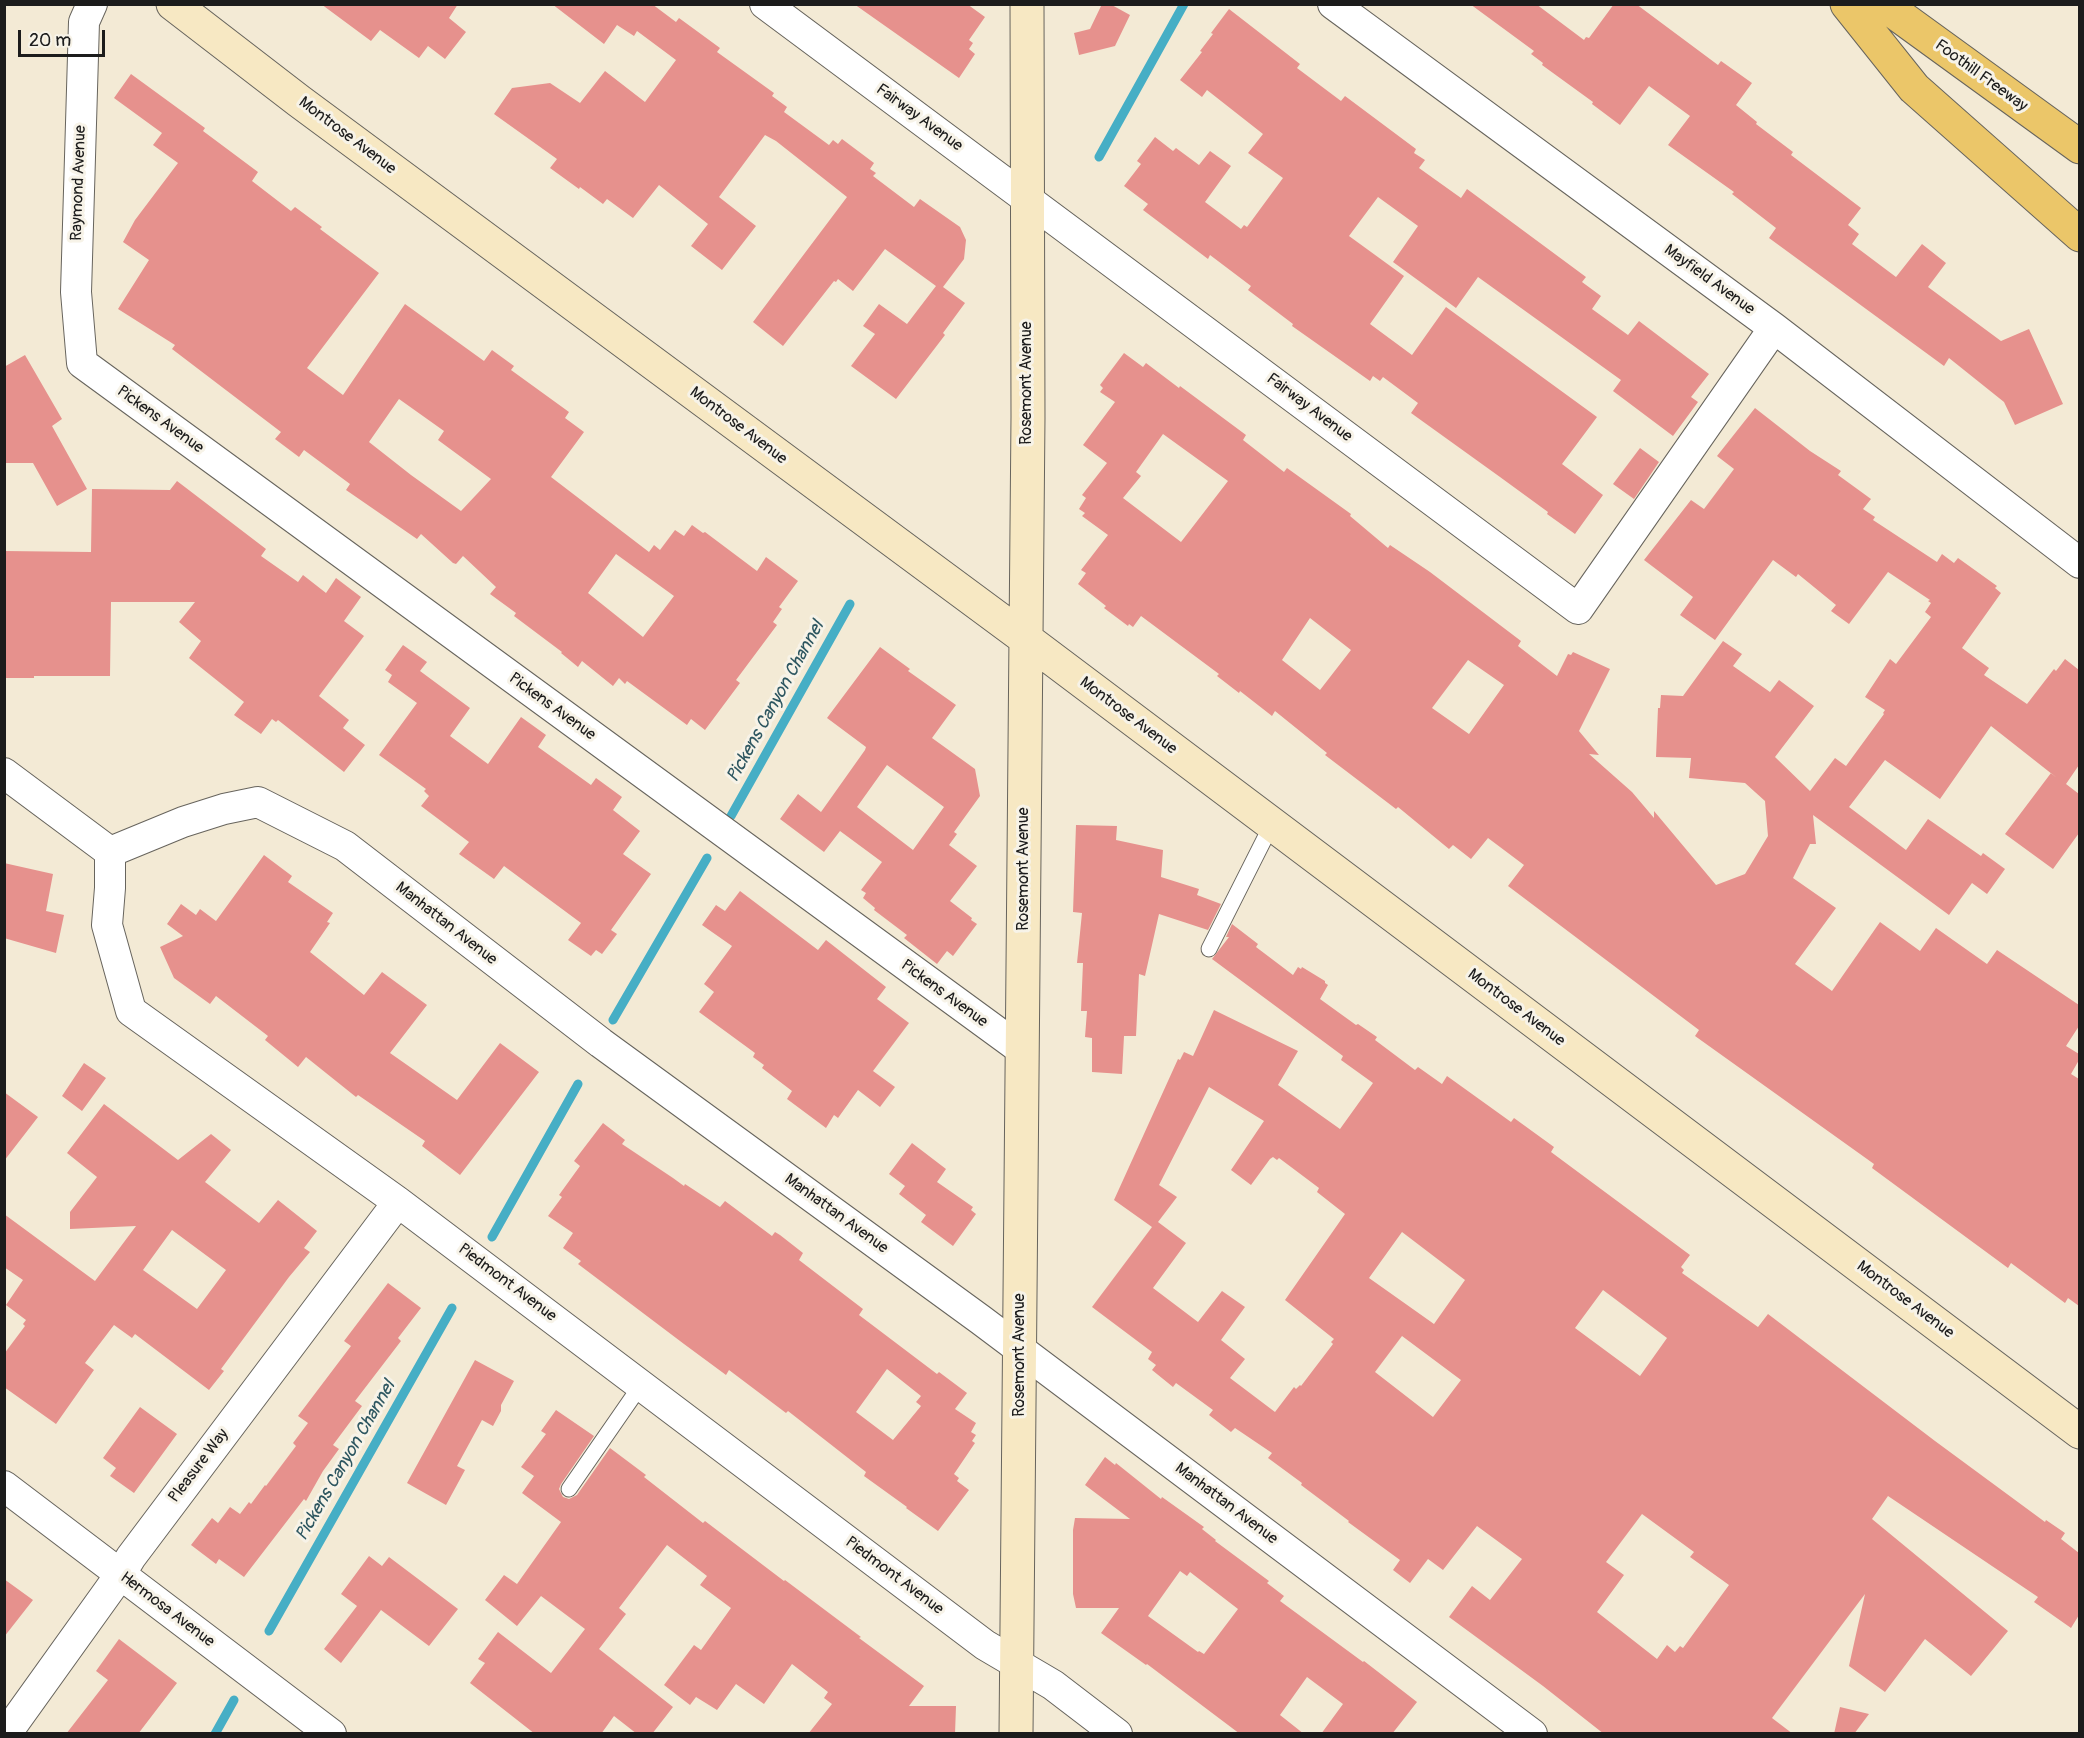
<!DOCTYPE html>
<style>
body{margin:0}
#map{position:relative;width:2084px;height:1738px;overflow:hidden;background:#f3ead5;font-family:Pangolin,sans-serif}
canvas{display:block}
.frame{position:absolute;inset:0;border:6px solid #1c1c1c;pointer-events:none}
.scale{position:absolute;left:18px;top:30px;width:87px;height:27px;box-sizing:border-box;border:3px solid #1c1c1c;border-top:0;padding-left:8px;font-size:18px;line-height:21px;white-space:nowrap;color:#1c1c1c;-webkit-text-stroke:4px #f7f3e8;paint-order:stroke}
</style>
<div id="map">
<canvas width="2084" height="1738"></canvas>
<div class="frame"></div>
<div class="scale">20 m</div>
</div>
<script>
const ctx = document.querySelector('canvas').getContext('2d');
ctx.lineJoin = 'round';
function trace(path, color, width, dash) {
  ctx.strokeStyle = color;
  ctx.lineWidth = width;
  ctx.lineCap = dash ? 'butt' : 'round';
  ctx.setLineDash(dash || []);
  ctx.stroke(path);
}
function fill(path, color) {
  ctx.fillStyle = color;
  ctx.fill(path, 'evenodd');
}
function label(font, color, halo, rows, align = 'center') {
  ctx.font = font + ' Pangolin,sans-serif';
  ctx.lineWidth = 6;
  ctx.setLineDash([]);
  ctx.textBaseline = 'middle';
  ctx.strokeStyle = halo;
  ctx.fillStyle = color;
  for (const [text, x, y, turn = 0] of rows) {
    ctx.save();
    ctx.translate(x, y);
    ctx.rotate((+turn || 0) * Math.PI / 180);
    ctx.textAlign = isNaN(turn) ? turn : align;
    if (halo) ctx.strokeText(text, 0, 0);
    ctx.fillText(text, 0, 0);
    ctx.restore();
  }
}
trace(new Path2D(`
 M 1099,157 L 1184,4
 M 731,816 L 850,604
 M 613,1020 L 707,858
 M 492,1237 L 578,1084
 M 269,1631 L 452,1308
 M 215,1734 L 234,1700`), '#46aec5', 9);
fill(new Path2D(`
 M 321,4 L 458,4 L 449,18 L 466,32 L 445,59 L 428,46 L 419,58 L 380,30 L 371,41 Z
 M 552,4 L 652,4 L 676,22 L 679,18 L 720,48 L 717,52 L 774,93 L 772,96 L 787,107 L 784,112 L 829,145 L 833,140 L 838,144 L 842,139 L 874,163 L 870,169 L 876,173 L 873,176 L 914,207 L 920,199 L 960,227 L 966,240 L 964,259 L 943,287 L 965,303 L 943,333 L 945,335 L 896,399 L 851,366 L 875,334 L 863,326 L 879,304 L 907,324 L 936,286 L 885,249 L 853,291 L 838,279 L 836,282 L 834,281 L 783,346 L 753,322 L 847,197 L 776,141 L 765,135 L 719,197 L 756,226 L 722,270 L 691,246 L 708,224 L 659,185 L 633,218 L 607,199 L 603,204 L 580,187 L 579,189 L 550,168 L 557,159 L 494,114 L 512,88 L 550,83 L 580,103 L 605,71 L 645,102 L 676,60 L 637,31 L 634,36 L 617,25 L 604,44 Z
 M 854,4 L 967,4 L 985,17 L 969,40 L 973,43 L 969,49 L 975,54 L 959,78 Z
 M 1102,4 L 1110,4 L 1130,15 L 1115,46 L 1079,55 L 1074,33 L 1090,29 Z
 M 1470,4 L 1536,4 L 1584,40 L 1586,37 L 1589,38 L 1614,4 L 1636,4 L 1718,65 L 1721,61 L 1752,83 L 1736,105 L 1757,122 L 1756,124 L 1793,152 L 1791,155 L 1861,208 L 1848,225 L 1859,234 L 1852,244 L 1896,277 L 1922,244 L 1946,263 L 1928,287 L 2001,341 L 2029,329 L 2063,404 L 2015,425 L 2004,402 L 1949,358 L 1944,366 L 1769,238 L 1776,228 L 1732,194 L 1734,192 L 1668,145 L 1690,116 L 1649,86 L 1620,125 L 1592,104 L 1593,102 L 1542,65 L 1543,63 L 1531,54 L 1534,51 Z
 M 1229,9 L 1300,64 L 1297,68 L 1341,101 L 1345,96 L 1416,149 L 1414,153 L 1425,160 L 1419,168 L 1461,198 L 1467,189 L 1586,277 L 1582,282 L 1601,296 L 1592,309 L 1628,335 L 1639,321 L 1709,374 L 1691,397 L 1698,402 L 1673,436 L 1613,391 L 1621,380 L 1478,277 L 1456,308 L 1393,262 L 1418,226 L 1378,197 L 1349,236 L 1404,276 L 1370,324 L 1412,355 L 1446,307 L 1597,417 L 1562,464 L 1603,495 L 1575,534 L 1547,514 L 1548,512 L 1500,477 L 1411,413 L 1418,403 L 1383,377 L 1380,381 L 1373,376 L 1370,381 L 1292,326 L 1293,324 L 1248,290 L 1251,286 L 1210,255 L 1208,259 L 1143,210 L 1148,204 L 1124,186 L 1141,164 L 1137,161 L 1155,137 L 1173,151 L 1176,148 L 1199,165 L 1210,151 L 1231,166 L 1205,202 L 1241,229 L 1244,225 L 1247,227 L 1283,178 L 1248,153 L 1263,134 L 1207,90 L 1202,97 L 1180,80 L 1202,52 L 1200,51 L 1213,34 L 1211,33 Z
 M 131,74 L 205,128 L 203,131 L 258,172 L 252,181 L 291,211 L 295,207 L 322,227 L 320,229 L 379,273 L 307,368 L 343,395 L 405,304 L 484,361 L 492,350 L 514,366 L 511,370 L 569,412 L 565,418 L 584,432 L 551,477 L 649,552 L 654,545 L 660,550 L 675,530 L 684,536 L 692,525 L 703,533 L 705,532 L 757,571 L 766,557 L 798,581 L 779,607 L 782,609 L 773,622 L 777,625 L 736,680 L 740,683 L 705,730 L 691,719 L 687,725 L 627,681 L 625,684 L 619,678 L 613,686 L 582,661 L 578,667 L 561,653 L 562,652 L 514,616 L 516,613 L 490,594 L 496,587 L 463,556 L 456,564 L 453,563 L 421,534 L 417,539 L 346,490 L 350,484 L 304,450 L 299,457 L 275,439 L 281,432 L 172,349 L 175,345 L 118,309 L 149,260 L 123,242 L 135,220 L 178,163 L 153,145 L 162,133 L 114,98 ZM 399,399 L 444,431 L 438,440 L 491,479 L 461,511 L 411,475 L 369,442 ZM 616,554 L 674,596 L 643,637 L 588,593 Z
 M 1124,353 L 1143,367 L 1146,363 L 1179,388 L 1180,386 L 1246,435 L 1243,440 L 1284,472 L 1287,468 L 1351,514 L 1350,516 L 1388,548 L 1390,545 L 1430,572 L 1521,641 L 1518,646 L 1557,676 L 1568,654 L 1571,655 L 1573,652 L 1610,669 L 1579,731 L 1599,755 L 1589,754 L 1632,792 L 1654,818 L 1654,811 L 1716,885 L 1745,874 L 1768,836 L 1765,801 L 1745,783 L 1689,778 L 1691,758 L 1656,757 L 1658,708 L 1660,708 L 1661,695 L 1683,696 L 1723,641 L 1742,654 L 1733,666 L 1770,692 L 1779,680 L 1814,706 L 1775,757 L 1810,791 L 1835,758 L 1846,766 L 1884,714 L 1883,713 L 1885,710 L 1865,697 L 1890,659 L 1896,664 L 1931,617 L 1925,612 L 1931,603 L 1928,601 L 1930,600 L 1888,572 L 1849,624 L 1831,611 L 1836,605 L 1798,574 L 1796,577 L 1773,560 L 1715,640 L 1680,615 L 1693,597 L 1644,560 L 1691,500 L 1704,509 L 1734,469 L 1717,456 L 1755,408 L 1810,451 L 1841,471 L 1838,475 L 1871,499 L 1863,509 L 1875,517 L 1873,520 L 1937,562 L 1942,554 L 1954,563 L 1958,558 L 1997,586 L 1995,588 L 2001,593 L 1962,648 L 1989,668 L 1984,675 L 2027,704 L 2054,669 L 2056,671 L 2065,659 L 2079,670 L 2079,765 L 2066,784 L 2079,794 L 2079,833 L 2053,869 L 2005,834 L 2051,773 L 2057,778 L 1991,726 L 1940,799 L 1885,760 L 1849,807 L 1906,850 L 1928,819 L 1981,856 L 1983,853 L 2005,869 L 1987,894 L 1972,883 L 1949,915 L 1813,815 L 1816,844 L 1810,844 L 1793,878 L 1836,908 L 1795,964 L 1832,991 L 1880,922 L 1920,951 L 1936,928 L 1987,964 L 1997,950 L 2079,1005 L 2079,1026 L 2066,1046 L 2079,1054 L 2079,1060 L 2071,1074 L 2079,1079 L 2079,1306 L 2068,1298 L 2065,1303 L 2011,1263 L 2008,1268 L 1872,1168 L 1874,1164 L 1695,1036 L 1699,1030 L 1508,886 L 1524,865 L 1488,838 L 1471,859 L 1453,845 L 1449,849 L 1398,807 L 1396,809 L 1325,755 L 1327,753 L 1275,711 L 1272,716 L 1240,691 L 1239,693 L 1217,676 L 1219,674 L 1141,616 L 1133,627 L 1129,624 L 1128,626 L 1104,608 L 1106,606 L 1078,584 L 1086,573 L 1081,570 L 1108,535 L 1082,516 L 1085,513 L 1079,509 L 1086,498 L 1082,495 L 1107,463 L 1083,445 L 1115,402 L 1100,392 L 1103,388 L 1100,385 ZM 1163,434 L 1228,481 L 1181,542 L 1123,498 L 1141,476 L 1136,472 ZM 1310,618 L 1351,650 L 1320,690 L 1282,660 ZM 1468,660 L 1504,685 L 1469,734 L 1432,708 Z
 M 25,355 L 62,419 L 52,426 L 87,489 L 57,506 L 33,463 L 4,463 L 4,367 Z
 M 1640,448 L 1659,462 L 1634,499 L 1613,484 Z
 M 177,481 L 266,549 L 261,556 L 298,582 L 303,575 L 326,593 L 336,578 L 361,597 L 344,621 L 364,636 L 319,696 L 349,720 L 343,728 L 365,745 L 344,772 L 278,720 L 276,722 L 272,719 L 261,734 L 234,715 L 244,702 L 189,658 L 201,641 L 179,622 L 195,602 L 111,602 L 110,676 L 34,676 L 34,678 L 4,678 L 4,551 L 91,552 L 92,489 L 170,490 Z
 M 403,645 L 427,662 L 420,671 L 470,708 L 450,736 L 488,764 L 521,717 L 546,735 L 538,747 L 591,785 L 596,778 L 622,797 L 613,810 L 640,831 L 623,854 L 651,874 L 611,930 L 617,934 L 602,954 L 596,950 L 591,956 L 568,940 L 581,923 L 504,866 L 494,879 L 459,854 L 469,842 L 421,806 L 429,796 L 424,791 L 426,789 L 379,755 L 417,703 L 388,682 L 392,675 L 385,670 Z
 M 880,647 L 910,669 L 908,671 L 956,705 L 932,738 L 975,769 L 980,796 L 954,832 L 957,834 L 949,845 L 977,866 L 950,901 L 972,918 L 971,920 L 977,924 L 953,956 L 947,951 L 937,964 L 904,938 L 907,935 L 874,910 L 875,908 L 863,898 L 866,893 L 861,890 L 882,862 L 840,831 L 824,852 L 780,819 L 798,794 L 821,812 L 865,750 L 866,747 L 827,718 ZM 887,765 L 944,807 L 913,850 L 857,807 Z
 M 1076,825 L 1117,826 L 1116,840 L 1163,850 L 1161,877 L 1199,889 L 1197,895 L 1221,904 L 1208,930 L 1159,914 L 1145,976 L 1139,974 L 1136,1036 L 1124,1036 L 1122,1074 L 1092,1072 L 1092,1038 L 1085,1037 L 1087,1011 L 1081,1011 L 1083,963 L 1077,963 L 1082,913 L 1073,912 Z
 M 264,855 L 292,876 L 288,882 L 333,913 L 327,922 L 330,923 L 310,952 L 364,995 L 382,972 L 427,1005 L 390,1053 L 457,1100 L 500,1043 L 539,1072 L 460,1175 L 422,1146 L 425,1141 L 358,1095 L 356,1097 L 306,1057 L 298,1067 L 265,1040 L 268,1036 L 216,996 L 210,1004 L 174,978 L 160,947 L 183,936 L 167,924 L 181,904 L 196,915 L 200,909 L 216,921 Z
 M 4,863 L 53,874 L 46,911 L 64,915 L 56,953 L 4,938 Z
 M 740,891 L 818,950 L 826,940 L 886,987 L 877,999 L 909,1023 L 873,1071 L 895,1087 L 880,1107 L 858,1090 L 838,1118 L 834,1115 L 826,1128 L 787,1099 L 792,1091 L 762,1068 L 764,1065 L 753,1057 L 755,1053 L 699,1012 L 714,992 L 704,984 L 732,946 L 702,925 L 716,905 L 725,911 Z
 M 1232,924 L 1258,944 L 1256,947 L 1293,975 L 1298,967 L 1301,969 L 1302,967 L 1325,981 L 1325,983 L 1328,985 L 1320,999 L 1356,1025 L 1358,1024 L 1377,1037 L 1375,1040 L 1415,1070 L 1418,1067 L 1442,1084 L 1447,1076 L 1511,1122 L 1514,1118 L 1554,1147 L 1551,1152 L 1690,1255 L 1681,1267 L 1684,1270 L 1682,1273 L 1758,1327 L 1768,1314 L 1935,1441 L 2045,1522 L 2046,1520 L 2065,1533 L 2061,1539 L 2079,1553 L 2079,1615 L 2071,1628 L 2034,1602 L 2038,1597 L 1888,1496 L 1872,1519 L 2008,1631 L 1971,1676 L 1925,1639 L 1885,1692 L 1849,1666 L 1865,1594 L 1772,1718 L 1793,1734 L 1604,1734 L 1543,1686 L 1449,1617 L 1472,1586 L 1490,1600 L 1522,1559 L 1477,1526 L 1443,1570 L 1428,1559 L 1410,1583 L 1393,1570 L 1400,1560 L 1348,1522 L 1349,1521 L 1301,1485 L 1302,1483 L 1268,1458 L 1272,1453 L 1235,1428 L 1231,1432 L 1209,1415 L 1213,1410 L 1176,1383 L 1173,1387 L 1152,1370 L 1156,1365 L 1148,1359 L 1152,1352 L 1092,1307 L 1152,1227 L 1114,1200 L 1178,1059 L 1180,1060 L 1184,1052 L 1193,1056 L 1214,1010 L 1298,1051 L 1278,1085 L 1340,1129 L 1373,1083 L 1341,1060 L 1343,1056 L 1212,959 L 1229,937 L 1226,937 ZM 1209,1087 L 1264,1121 L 1231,1170 L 1251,1185 L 1270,1159 L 1273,1157 L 1277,1160 L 1279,1158 L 1319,1188 L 1317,1192 L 1345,1214 L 1285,1300 L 1334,1339 L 1331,1342 L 1333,1344 L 1301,1386 L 1300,1385 L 1296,1389 L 1294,1387 L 1275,1412 L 1230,1378 L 1245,1359 L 1221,1340 L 1245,1307 L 1222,1291 L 1198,1322 L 1153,1288 L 1186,1243 L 1158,1222 L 1177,1197 L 1159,1185 ZM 1402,1232 L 1465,1280 L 1434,1324 L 1369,1278 ZM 1603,1290 L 1667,1338 L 1640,1376 L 1575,1328 ZM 1402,1336 L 1461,1380 L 1433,1417 L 1375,1372 ZM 1642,1514 L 1694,1552 L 1690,1557 L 1729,1585 L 1683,1648 L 1680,1646 L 1675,1652 L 1667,1645 L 1657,1659 L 1597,1612 L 1624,1575 L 1606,1562 Z
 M 84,1063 L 106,1078 L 82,1111 L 62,1096 Z
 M 4,1092 L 38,1117 L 4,1161 Z
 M 104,1104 L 178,1160 L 211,1134 L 231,1150 L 205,1182 L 259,1223 L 278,1200 L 317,1231 L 304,1248 L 310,1252 L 289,1277 L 221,1369 L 224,1371 L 209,1390 L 135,1334 L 132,1338 L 114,1325 L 85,1363 L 94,1370 L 56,1424 L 4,1387 L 4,1354 L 25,1326 L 23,1324 L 26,1320 L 6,1305 L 23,1280 L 4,1267 L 4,1214 L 95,1281 L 136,1226 L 70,1229 L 70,1212 L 97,1177 L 67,1153 ZM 172,1230 L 226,1270 L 197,1309 L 143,1270 Z
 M 603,1123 L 625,1140 L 622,1144 L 673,1178 L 684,1186 L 685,1184 L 720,1207 L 725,1201 L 772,1236 L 775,1232 L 780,1235 L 803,1253 L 799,1260 L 863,1309 L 859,1315 L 937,1374 L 939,1372 L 967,1393 L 955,1409 L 976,1423 L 971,1432 L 976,1435 L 972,1441 L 975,1443 L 954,1474 L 959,1478 L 957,1481 L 969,1490 L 938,1531 L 906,1508 L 907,1507 L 864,1476 L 866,1472 L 788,1411 L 786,1413 L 729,1370 L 726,1375 L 684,1344 L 578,1264 L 581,1261 L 563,1248 L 573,1233 L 548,1216 L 562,1197 L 559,1195 L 580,1166 L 574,1161 ZM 887,1369 L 921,1396 L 916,1402 L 921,1406 L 893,1440 L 856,1412 Z
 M 912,1143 L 946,1169 L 937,1182 L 973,1207 L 971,1210 L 976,1214 L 953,1246 L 921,1222 L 926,1215 L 899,1194 L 905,1186 L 889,1174 Z
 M 388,1283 L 421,1308 L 398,1338 L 401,1341 L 355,1401 L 362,1406 L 333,1445 L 339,1449 L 323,1471 L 306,1501 L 304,1499 L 244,1577 L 219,1559 L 216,1564 L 191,1545 L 212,1518 L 218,1523 L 230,1507 L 240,1514 L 249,1502 L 251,1504 L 265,1485 L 266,1486 L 296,1446 L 293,1443 L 308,1423 L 298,1416 L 351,1346 L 344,1341 Z
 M 475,1360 L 514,1381 L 501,1405 L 501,1411 L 493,1426 L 482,1420 L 457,1466 L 465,1470 L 446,1505 L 407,1483 Z
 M 140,1407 L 177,1434 L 134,1493 L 110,1476 L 116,1468 L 103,1458 Z
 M 556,1410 L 594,1436 L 561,1484 L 559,1489 L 563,1497 L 569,1499 L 577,1495 L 610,1448 L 646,1475 L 644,1477 L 703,1523 L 705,1521 L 784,1581 L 785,1580 L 861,1637 L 859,1638 L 924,1686 L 909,1706 L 956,1706 L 955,1734 L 808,1734 L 832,1704 L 824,1698 L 828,1692 L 792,1664 L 764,1704 L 736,1684 L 717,1710 L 696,1697 L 690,1705 L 664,1685 L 694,1645 L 701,1650 L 731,1608 L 700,1585 L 707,1576 L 667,1545 L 619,1608 L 626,1614 L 599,1649 L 673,1707 L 652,1734 L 637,1734 L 614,1716 L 601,1734 L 535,1734 L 470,1683 L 485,1663 L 478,1659 L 498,1632 L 551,1673 L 585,1629 L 541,1596 L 517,1626 L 485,1600 L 504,1575 L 517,1584 L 561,1522 L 522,1493 L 534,1476 L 521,1467 L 546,1434 L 541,1431 Z
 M 1105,1457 L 1115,1465 L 1116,1463 L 1161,1499 L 1162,1497 L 1204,1527 L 1202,1529 L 1216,1540 L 1215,1541 L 1269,1581 L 1267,1583 L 1284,1596 L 1280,1601 L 1363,1662 L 1364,1661 L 1417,1702 L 1392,1734 L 1321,1734 L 1343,1704 L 1307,1677 L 1280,1715 L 1304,1734 L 1240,1734 L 1147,1664 L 1146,1665 L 1101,1633 L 1119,1608 L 1076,1608 L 1073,1594 L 1073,1530 L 1075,1518 L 1130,1519 L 1085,1485 ZM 1180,1571 L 1187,1576 L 1190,1572 L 1238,1609 L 1204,1654 L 1199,1651 L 1198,1652 L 1148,1616 Z
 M 369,1556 L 382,1566 L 389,1557 L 458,1609 L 429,1646 L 381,1610 L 341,1663 L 324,1649 L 357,1606 L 341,1594 Z
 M 4,1579 L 33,1600 L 4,1637 Z
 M 119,1639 L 177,1683 L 138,1734 L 66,1734 L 108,1680 L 96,1671 Z
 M 1840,1707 L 1869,1714 L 1854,1734 L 1834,1734 Z`), '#e6918d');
const lane = new Path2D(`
 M 1209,949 L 1272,824
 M 569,1489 L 641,1385`);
const street = new Path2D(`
 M 92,4 L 84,22 L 76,292 L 82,363 L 1022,1050
 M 765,4 L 1578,609 L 1774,328
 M 1333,4 L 1774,328 L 2080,563
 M 4,773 L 110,852 L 110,888 L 107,925 L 131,1011 L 398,1202 L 985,1645 L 1053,1685 L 1117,1734
 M 110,852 L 183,822 L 224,809 L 258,802 L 345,846 L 601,1043 L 981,1320 L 1532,1734
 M 4,1486 L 331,1734
 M 6,1734 L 120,1575 L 131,1557 L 398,1202`);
const secondary = new Path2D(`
 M 173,4 L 299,101 L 1026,639 L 2080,1432
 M 1016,1734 L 1028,417 L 1027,4`);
const highway = new Path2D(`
 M 1847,4 L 1914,88 L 2080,235
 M 1883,4 L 2080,147`);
trace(lane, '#67645d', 17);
trace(street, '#67645d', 32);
trace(secondary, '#67645d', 35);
trace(highway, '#67645d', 35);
trace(lane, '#fff', 15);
trace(street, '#fff', 30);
trace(secondary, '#f7e8c3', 33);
trace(highway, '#ebc669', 33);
label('16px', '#1c1c1c', '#f7f3e8', [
 ["Foothill Freeway",1981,76,36],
 ["Fairway Avenue",919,118,36],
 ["Montrose Avenue",347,136,37],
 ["Raymond Avenue",79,183,-88],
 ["Mayfield Avenue",1709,280,36],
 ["Rosemont Avenue",1027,383,-90],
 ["Fairway Avenue",1309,408,37],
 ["Pickens Avenue",160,420,36],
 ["Montrose Avenue",738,426,37],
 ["Pickens Avenue",552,707,36],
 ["Montrose Avenue",1128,716,37],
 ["Rosemont Avenue",1024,869,-90],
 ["Manhattan Avenue",446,924,38],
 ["Pickens Avenue",944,994,36],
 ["Montrose Avenue",1516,1008,37],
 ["Manhattan Avenue",836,1214,36],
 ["Piedmont Avenue",507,1283,37],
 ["Montrose Avenue",1905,1300,37],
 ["Rosemont Avenue",1020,1355,-90],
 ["Pleasure Way",199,1466,-53],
 ["Manhattan Avenue",1226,1504,37],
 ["Piedmont Avenue",894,1576,37],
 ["Hermosa Avenue",167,1610,37]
]);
label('italic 18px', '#2d5660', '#f7f3e8', [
 ["Pickens Canyon Channel",776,702,-61],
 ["Pickens Canyon Channel",346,1461,-60]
]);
</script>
